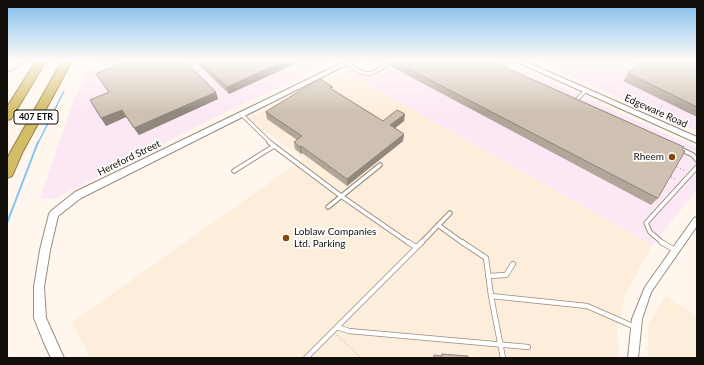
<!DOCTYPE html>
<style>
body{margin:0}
#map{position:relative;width:704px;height:365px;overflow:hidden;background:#fff7ed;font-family:Lato,sans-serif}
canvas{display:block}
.frame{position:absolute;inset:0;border:8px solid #120e09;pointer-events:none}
</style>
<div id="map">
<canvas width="704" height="365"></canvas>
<div class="frame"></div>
</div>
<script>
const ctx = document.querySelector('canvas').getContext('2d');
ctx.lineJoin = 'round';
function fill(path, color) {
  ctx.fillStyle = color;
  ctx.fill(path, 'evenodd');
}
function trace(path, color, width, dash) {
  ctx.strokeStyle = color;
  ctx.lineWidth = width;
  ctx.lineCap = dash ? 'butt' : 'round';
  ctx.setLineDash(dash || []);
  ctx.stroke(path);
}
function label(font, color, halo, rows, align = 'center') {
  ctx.font = font + ' Lato,sans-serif';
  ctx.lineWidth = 3.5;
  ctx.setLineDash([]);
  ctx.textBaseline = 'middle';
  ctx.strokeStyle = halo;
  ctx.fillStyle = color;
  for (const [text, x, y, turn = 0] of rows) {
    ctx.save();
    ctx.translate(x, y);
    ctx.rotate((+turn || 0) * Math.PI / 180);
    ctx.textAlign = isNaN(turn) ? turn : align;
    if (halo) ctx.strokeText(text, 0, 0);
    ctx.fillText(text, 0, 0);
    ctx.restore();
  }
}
fill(new Path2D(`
 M 346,72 L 652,245 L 625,295 L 617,331 L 619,358 L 90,358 L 72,322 L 303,159 L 248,118 Z
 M 666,296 L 697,316 L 697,358 L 648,358 L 648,324 Z`), '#fdeedc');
fill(new Path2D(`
 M 93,61 L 334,61 L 230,110 L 54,199 L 40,198 L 74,100 Z
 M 369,61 L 503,61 L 697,148 L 697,190 L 652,245 L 346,72 Z
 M 534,61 L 697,61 L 697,131 Z`), '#fce7f5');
trace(new Path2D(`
 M 7,73 L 27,61
 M 38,143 L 64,91`), '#7cc7f6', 1.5);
trace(new Path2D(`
 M 7,223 L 38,142`), '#7cc7f6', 2);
const serviceFar2 = new Path2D(`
 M 347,63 L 360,72 L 371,74 L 393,61
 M 500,68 L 510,61
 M 575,102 L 585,91
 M 241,114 L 271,143`);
const serviceFar1 = new Path2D(`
 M 269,142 L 341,196 L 409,243
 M 678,148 L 693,155 L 697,160
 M 234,171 L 274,146
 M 328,207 L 380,165
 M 438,225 L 463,243
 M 421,243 L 450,213
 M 663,243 L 650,232 L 646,223 L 697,167`);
const service = new Path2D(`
 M 408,242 L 416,247
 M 462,242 L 486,258 L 491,296
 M 661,242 L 675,250
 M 488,276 L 506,275 L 513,264
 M 337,327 L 349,331 L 528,347
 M 306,358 L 422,242
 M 503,358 L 491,296 L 587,306 L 635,327`);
const minor = new Path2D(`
 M 697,217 L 697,226 L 651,292 L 642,319 L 638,358 L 628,358 L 632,319 L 645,287 L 694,218 Z`);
const tertiary = new Path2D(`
 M 346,61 L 354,61 L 81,198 L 58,216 L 50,250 L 44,287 L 46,318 L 64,358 L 51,358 L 44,343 L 34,318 L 34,287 L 40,250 L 49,214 L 51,211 L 75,192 Z
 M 515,61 L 524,61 L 697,137 L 697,143 Z`);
const motorway = new Path2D(`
 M 36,61 L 46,61 L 11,119 L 7,120 L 7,107 Z
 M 62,61 L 72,61 L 22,153 L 12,176 L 7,178 L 7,159 L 10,153 Z`);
trace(serviceFar2, '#998c7e', 4.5);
trace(serviceFar1, '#998c7e', 5.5);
trace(service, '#998c7e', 6);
trace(minor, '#998c7e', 2);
trace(tertiary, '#998c7e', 2);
trace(motorway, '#907f46', 2);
trace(new Path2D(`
 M 655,115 L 662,106
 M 677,167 L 685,171
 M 671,177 L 677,180
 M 337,335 L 361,358`), '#a09a92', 1, [1, 2.5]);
trace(serviceFar2, '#fff', 3);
trace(serviceFar1, '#fff', 3.5);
trace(service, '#fff', 4.5);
fill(minor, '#fff');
fill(tertiary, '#fff');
fill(motorway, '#d4bc67');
fill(new Path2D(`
 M 195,61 L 301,61 L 229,94 Z
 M 392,61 L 491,61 L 658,198 L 651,205 L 392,67 Z
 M 697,61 L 697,117 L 623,81 L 628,73 Z
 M 96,74 L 218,99 L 139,135 L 126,117 L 106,126 L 101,118 L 109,93 Z
 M 333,90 L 383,121 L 404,121 L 395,128 L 404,134 L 403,141 L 347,186 L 302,153 L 301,154 L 295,149 L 294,142 L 297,140 L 267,119 L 266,112 Z`), '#b1a699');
fill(new Path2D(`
 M 284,61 L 301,61 L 229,94 L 227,87 Z
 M 216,92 L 218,99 L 139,135 L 134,128 Z
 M 122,110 L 126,117 L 106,126 L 101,118 Z
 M 405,114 L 404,121 L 389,133 L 390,125 Z
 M 404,134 L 403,141 L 347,186 L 347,179 Z
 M 301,146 L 302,153 L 301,154 L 300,147 Z`), '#90877d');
const building = new Path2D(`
 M 130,61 L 185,61 L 216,92 L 134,128 L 122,110 L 101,118 L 90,100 L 109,92 L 96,74 Z
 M 200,61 L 284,61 L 227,87 Z
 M 394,61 L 491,61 L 684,147 L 682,150 L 685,151 L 658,198 Z
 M 643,61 L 697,61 L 697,107 L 628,73 Z
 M 320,79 L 333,87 L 330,88 L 383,121 L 397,110 L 405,114 L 390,125 L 404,134 L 347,179 L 301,146 L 300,147 L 294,142 L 302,136 L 266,112 Z
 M 442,354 L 468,356 L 468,358 L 434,358 L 434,355 L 442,356 Z`);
fill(building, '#cec1b2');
trace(building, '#90877d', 1);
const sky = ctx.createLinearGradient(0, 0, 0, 112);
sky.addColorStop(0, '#7dbcee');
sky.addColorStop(0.54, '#fffbf7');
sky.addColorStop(1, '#fffbf700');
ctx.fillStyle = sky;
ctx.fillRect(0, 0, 704, 112);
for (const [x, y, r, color] of [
 [672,157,4,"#86460e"],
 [286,238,4,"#86460e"]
]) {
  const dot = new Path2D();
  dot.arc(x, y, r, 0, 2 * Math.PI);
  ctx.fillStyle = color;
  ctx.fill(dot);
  trace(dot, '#fff', 1.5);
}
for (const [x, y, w] of [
 [36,117,44]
]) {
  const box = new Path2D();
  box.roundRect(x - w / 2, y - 7, w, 14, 3);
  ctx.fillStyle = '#fff';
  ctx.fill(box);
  trace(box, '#120e09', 1);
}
label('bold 9px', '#120e09', null, [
 ["407 ETR",36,117]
]);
label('10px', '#120e09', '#fff', [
 ["Edgeware Road",656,111,24],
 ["Hereford Street",129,158,-26]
]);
label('10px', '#120e09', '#fff', [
 ["Rheem",664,157],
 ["Loblaw Companies",294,232,"left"],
 ["Ltd. Parking",294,244,"left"]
], 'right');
</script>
